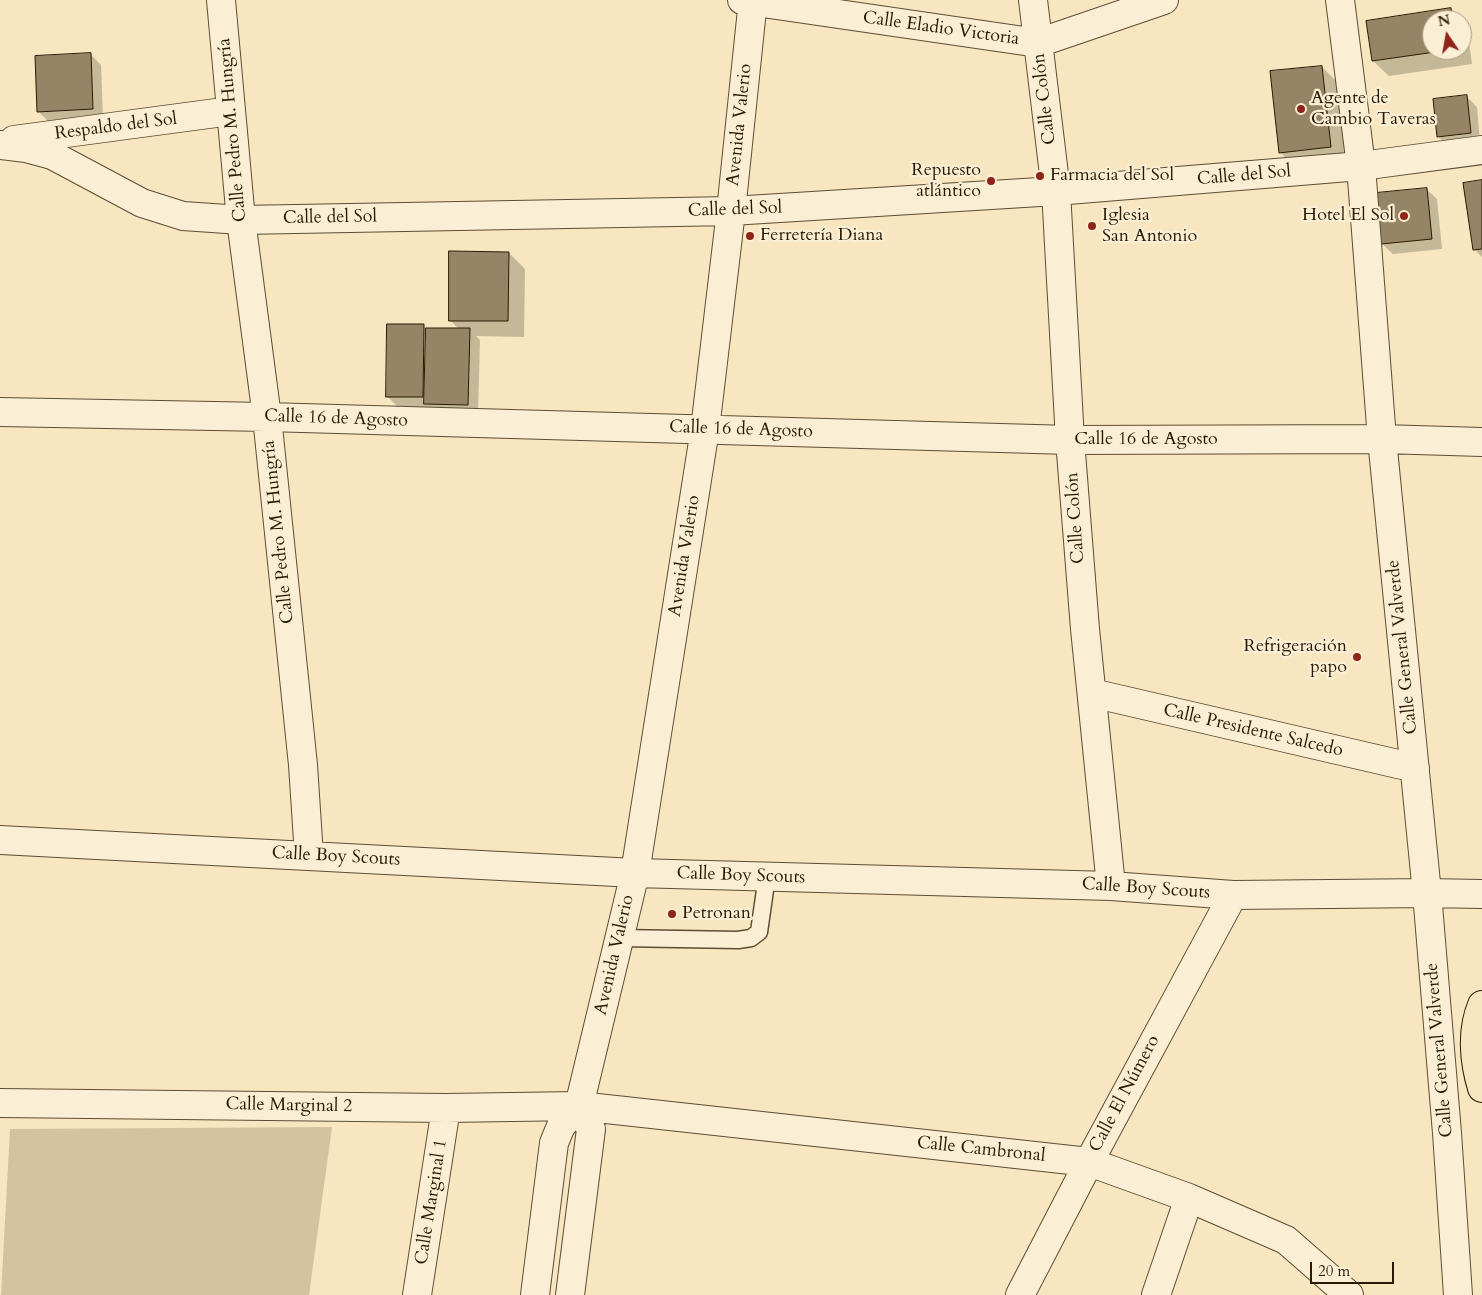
<!DOCTYPE html>
<meta charset="utf-8">
<style>
body{margin:0}
#map{position:relative;width:1482px;height:1295px;overflow:hidden;background:#f7e6bf;font-family:Cardo,serif}
canvas{display:block}
.north{position:absolute;left:1422px;top:10px;width:50px;height:50px;box-sizing:border-box;background:#faefd5;border:1px solid #a79a81;border-radius:50%;rotate:348deg;font-size:14px;font-weight:700;line-height:20px;text-align:center;color:#2a1a04}
.north::after{content:'';display:block;margin:auto;width:18px;height:22px;background:#8f2418;clip-path:polygon(50% 0,100% 100%,50% 72%,0 100%)}
.scale{position:absolute;left:1310px;top:1262px;width:84px;height:22px;box-sizing:border-box;border:2px solid #2a1a04;border-top:0;padding-left:6px;font-size:15px;line-height:18px;white-space:nowrap;color:#2a1a04;-webkit-text-stroke:4px #faefd5;paint-order:stroke}
</style>
<div id="map">
<canvas width="1482" height="1295"></canvas>
<div class="north">N</div>
<div class="scale">20 m</div>
</div>
<script>
const ctx = document.querySelector('canvas').getContext('2d');
ctx.lineJoin = 'round';
function fill(path, color) {
  ctx.fillStyle = color;
  ctx.fill(path, 'evenodd');
}
function trace(path, color, width, dash) {
  ctx.strokeStyle = color;
  ctx.lineWidth = width;
  ctx.lineCap = dash ? 'butt' : 'round';
  ctx.setLineDash(dash || []);
  ctx.stroke(path);
}
function label(font, color, halo, rows, align = 'center') {
  ctx.font = font + ' Cardo,serif';
  ctx.lineWidth = 4.5;
  ctx.setLineDash([]);
  ctx.textBaseline = 'middle';
  ctx.strokeStyle = halo;
  ctx.fillStyle = color;
  for (const [text, x, y, turn = 0] of rows) {
    ctx.save();
    ctx.translate(x, y);
    ctx.rotate((+turn || 0) * Math.PI / 180);
    ctx.textAlign = isNaN(turn) ? turn : align;
    if (halo) ctx.strokeText(text, 0, 0);
    ctx.fillText(text, 0, 0);
    ctx.restore();
  }
}
fill(new Path2D(`
 M 332,1127 L 309,1295 L 1,1295 L 10,1129 Z`), '#d4c39f');
fill(new Path2D(`
 M 1451,10 L 1461,20 L 1432,20 L 1432,50 L 1462,50 L 1462,21 L 1467,26 L 1472,64 L 1389,76 L 1373,61 L 1368,22 Z
 M 91,55 L 101,65 L 103,119 L 49,122 L 38,111 Z
 M 1322,67 L 1338,83 L 1346,163 L 1296,168 L 1280,152 Z
 M 1466,96 L 1477,107 L 1480,143 L 1448,147 L 1438,136 Z
 M 1482,181 L 1482,257 L 1474,249 Z
 M 1426,189 L 1437,199 L 1442,249 L 1393,254 L 1382,244 L 1377,194 Z
 M 509,253 L 525,269 L 524,337 L 476,336 L 480,340 L 478,415 L 436,414 L 429,407 L 398,407 L 387,396 L 423,325 L 427,329 L 459,329 L 450,320 Z`), '#0003');
const building = new Path2D(`
 M 1451,8 L 1453,20 L 1432,20 L 1432,50 L 1449,50 L 1372,61 L 1366,21 Z
 M 91,53 L 93,109 L 37,112 L 35,56 Z
 M 1322,66 L 1331,147 L 1279,153 L 1270,71 Z
 M 1467,95 L 1471,133 L 1437,137 L 1433,99 Z
 M 1482,180 L 1482,249 L 1473,250 L 1463,183 Z
 M 1427,188 L 1432,239 L 1381,244 L 1376,193 Z
 M 449,251 L 509,252 L 508,321 L 449,321 Z
 M 387,324 L 424,324 L 423,397 L 386,397 Z
 M 426,328 L 470,328 L 468,405 L 424,404 Z`);
fill(building, '#958465');
trace(building, '#2a1a04', 1);
const lane = new Path2D(`
 M 619,938 L 738,940 L 751,938 L 759,932 L 767,876`);
const street = new Path2D(`
 M 221,0 L 241,220 L 267,417 L 303,765 L 309,856
 M 742,0 L 1038,43 L 1164,0
 M 1033,0 L 1056,191 L 1070,440 L 1085,629 L 1111,886
 M 1340,0 L 1361,166 L 1382,439 L 1427,893 L 1447,1133 L 1458,1295
 M 14,140 L 231,111
 M 0,145 L 26,148 L 52,155 L 142,203 L 183,216 L 241,220 L 731,211 L 1056,191 L 1361,166 L 1482,150
 M 0,412 L 267,417 L 1070,440 L 1382,439 L 1482,442
 M 1092,693 L 1415,768
 M 0,840 L 635,873 L 1111,886 L 1233,895 L 1427,893 L 1482,894
 M 0,1103 L 446,1108 L 579,1106 L 1089,1162 L 1189,1198 L 1286,1240 L 1349,1295
 M 417,1295 L 446,1108
 M 535,1295 L 554,1143 L 561,1126 L 579,1106 L 635,873 L 705,429 L 731,211 L 753,0
 M 570,1295 L 591,1129 L 579,1106
 M 1020,1295 L 1089,1162 L 1233,895
 M 1156,1295 L 1189,1198`);
const primary = new Path2D(`
 M 1482,1005 C 1471,1031 1474,1062 1482,1088`);
trace(lane, '#5d4d33', 19);
trace(street, '#5d4d33', 30);
trace(primary, '#2a1a04', 30);
trace(lane, '#faefd5', 16);
trace(street, '#faefd5', 28);
trace(primary, '#f7e6bf', 28);
for (const [x, y, r, color] of [
 [1301,109,5,"#8f2418"],
 [1040,176,5,"#8f2418"],
 [991,181,5,"#8f2418"],
 [1404,216,5,"#8f2418"],
 [1092,226,5,"#8f2418"],
 [750,236,5,"#8f2418"],
 [1357,657,5,"#8f2418"],
 [672,914,5,"#8f2418"]
]) {
  const dot = new Path2D();
  dot.arc(x, y, r, 0, 2 * Math.PI);
  ctx.fillStyle = color;
  ctx.fill(dot);
  trace(dot, '#faefd5', 2);
}
label('18px', '#2a1a04', '#faefd5', [
 ["Calle Eladio Victoria",941,29,8],
 ["Calle Colón",1045,99,-97],
 ["Avenida Valerio",740,125,-84],
 ["Respaldo del Sol",116,127,-7],
 ["Calle Pedro M. Hungría",233,130,-95],
 ["Calle del Sol",1244,176,-5],
 ["Calle del Sol",735,210,-2],
 ["Calle del Sol",330,218,-1],
 ["Calle 16 de Agosto",336,419,2],
 ["Calle 16 de Agosto",741,430,2],
 ["Calle 16 de Agosto",1146,440],
 ["Calle Colón",1076,518,-94],
 ["Calle Pedro M. Hungría",279,532,-96],
 ["Avenida Valerio",685,556,-81],
 ["Calle General Valverde",1403,647,-96],
 ["Calle Presidente Salcedo",1253,731,13],
 ["Calle Boy Scouts",336,857,3],
 ["Calle Boy Scouts",741,876,2],
 ["Calle Boy Scouts",1146,889,4],
 ["Avenida Valerio",615,955,-77],
 ["Calle General Valverde",1440,1050,-95],
 ["Calle El Número",1125,1094,-62],
 ["Calle Marginal 2",289,1106,1],
 ["Calle Cambronal",981,1150,6],
 ["Calle Marginal 1",432,1202,-81]
]);
label('18px', '#2a1a04', '#faefd5', [
 ["Agente de",1311,99],
 ["Cambio Taveras",1311,120],
 ["Repuesto",981,171,"right"],
 ["atlántico",981,192,"right"],
 ["Farmacia del Sol",1050,176],
 ["Iglesia",1102,216],
 ["San Antonio",1102,237],
 ["Hotel El Sol",1394,216,"right"],
 ["Ferretería Diana",760,236],
 ["Refrigeración",1347,647,"right"],
 ["papo",1347,668,"right"],
 ["Petronan",682,914]
], 'left');
</script>
